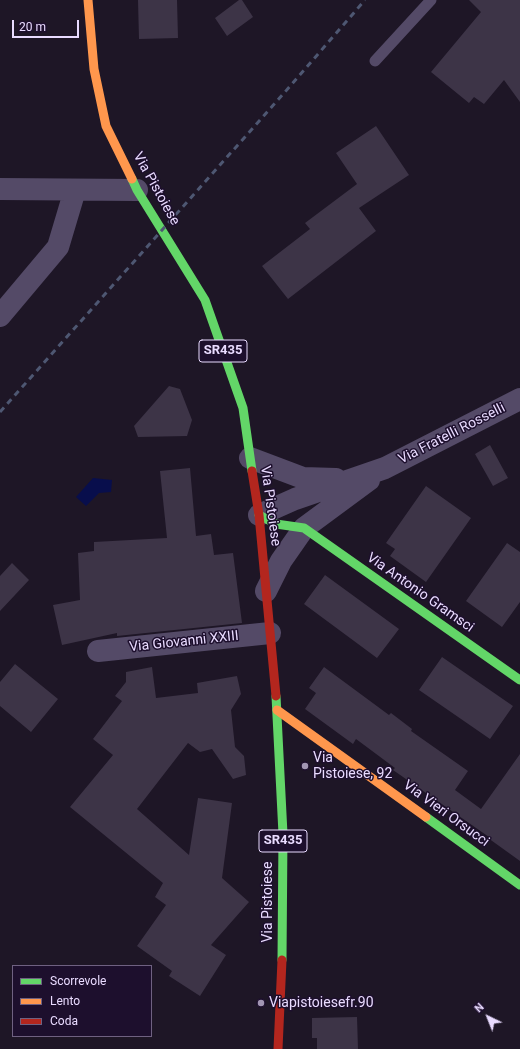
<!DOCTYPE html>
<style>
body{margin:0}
#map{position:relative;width:520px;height:1049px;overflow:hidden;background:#1e1626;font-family:Roboto,sans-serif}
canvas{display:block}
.legend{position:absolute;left:12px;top:965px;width:140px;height:72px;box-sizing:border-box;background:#1d0f2d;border:1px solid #6f6181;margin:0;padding:5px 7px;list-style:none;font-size:12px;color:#e9dbff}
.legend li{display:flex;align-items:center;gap:8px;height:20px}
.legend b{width:20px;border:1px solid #6f6181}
.north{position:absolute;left:468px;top:997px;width:40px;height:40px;-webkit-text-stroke:3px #1d0f2d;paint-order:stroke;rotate:317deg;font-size:11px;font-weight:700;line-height:16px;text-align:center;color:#e9dbff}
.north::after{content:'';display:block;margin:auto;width:14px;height:18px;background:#e9dbff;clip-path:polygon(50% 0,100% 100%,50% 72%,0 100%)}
.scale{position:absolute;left:12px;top:20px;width:67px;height:18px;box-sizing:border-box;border:2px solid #e9dbff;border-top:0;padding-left:5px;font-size:12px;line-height:14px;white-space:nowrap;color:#e9dbff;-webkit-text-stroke:3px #1d0f2d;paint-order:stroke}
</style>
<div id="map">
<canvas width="520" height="1049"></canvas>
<ul class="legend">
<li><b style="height:5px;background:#63d668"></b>Scorrevole</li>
<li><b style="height:5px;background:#ff974d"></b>Lento</li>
<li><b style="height:5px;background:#b3261e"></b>Coda</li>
</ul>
<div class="north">N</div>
<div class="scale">20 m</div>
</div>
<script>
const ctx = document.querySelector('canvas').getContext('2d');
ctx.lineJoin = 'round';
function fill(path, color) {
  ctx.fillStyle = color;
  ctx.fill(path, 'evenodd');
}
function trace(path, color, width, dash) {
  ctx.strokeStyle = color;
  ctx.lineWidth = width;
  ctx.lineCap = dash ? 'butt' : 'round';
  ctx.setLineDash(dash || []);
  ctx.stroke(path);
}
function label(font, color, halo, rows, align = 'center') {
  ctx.font = font + ' Roboto,sans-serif';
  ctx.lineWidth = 3;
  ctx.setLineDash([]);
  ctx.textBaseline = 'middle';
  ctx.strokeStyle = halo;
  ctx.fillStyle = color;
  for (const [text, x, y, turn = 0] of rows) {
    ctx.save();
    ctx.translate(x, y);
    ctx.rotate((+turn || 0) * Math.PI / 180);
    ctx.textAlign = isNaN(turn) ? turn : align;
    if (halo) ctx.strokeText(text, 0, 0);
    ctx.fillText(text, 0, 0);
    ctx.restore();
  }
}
fill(new Path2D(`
 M 93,478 L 112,480 L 111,492 L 99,493 L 86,506 L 76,497 Z`), '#080e4c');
fill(new Path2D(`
 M 138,0 L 177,0 L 178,38 L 139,39 Z
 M 239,0 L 242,0 L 253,17 L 227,36 L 215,18 Z
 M 469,0 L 520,0 L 520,102 L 504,80 L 484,104 L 474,97 L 469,103 L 431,72 L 481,12 Z
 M 376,126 L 409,175 L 359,208 L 376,231 L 288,299 L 262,266 L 310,229 L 305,223 L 357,184 L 336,153 Z
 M 169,386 L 180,389 L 192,420 L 187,436 L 138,437 L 134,426 Z
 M 490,445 L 508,478 L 493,486 L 475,454 Z
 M 190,468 L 196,536 L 211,534 L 214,555 L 233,553 L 242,623 L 117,636 L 117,633 L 62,645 L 53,605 L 80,600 L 78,553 L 94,551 L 94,542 L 167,538 L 160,471 Z
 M 426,486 L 471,518 L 426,582 L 390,556 L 395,549 L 386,543 Z
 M 507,543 L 520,552 L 520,602 L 502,627 L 466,601 Z
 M 12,563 L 29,580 L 0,611 L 0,576 Z
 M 325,575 L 399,629 L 377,658 L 304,604 Z
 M 442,657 L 513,706 L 490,739 L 419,690 Z
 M 15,664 L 58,699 L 31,732 L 0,706 L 0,682 Z
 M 152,667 L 156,698 L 198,693 L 197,683 L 237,676 L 241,694 L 231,710 L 235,747 L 244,756 L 246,775 L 233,779 L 212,749 L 200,752 L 188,743 L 137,809 L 189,855 L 198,798 L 232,803 L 222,878 L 249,902 L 211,945 L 226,955 L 200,996 L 169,976 L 172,971 L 137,946 L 166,905 L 155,897 L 163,883 L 70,807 L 113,755 L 93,739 L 122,701 L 115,696 L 126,682 L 126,672 Z
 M 324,667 L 389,715 L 391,713 L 412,729 L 411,731 L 468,771 L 455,790 L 481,809 L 520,754 L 520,861 L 488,838 L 489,837 L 393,770 L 395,768 L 356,739 L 353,744 L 305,709 L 316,693 L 309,688 Z
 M 357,1017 L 358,1049 L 317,1049 L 317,1038 L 312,1038 L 312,1018 Z`), '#3d3447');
trace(new Path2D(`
 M 375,61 L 431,0`), '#544a67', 11);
trace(new Path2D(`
 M 0,189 L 137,190
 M 0,316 L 58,247 L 75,190
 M 250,458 L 303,478 L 336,479
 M 259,515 L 295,499 L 385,468 L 520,399
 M 266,591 L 281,561 L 304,528 L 369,480
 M 98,651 L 270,633`), '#544a67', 22);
trace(new Path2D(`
 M 132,179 L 137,190 L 205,300 L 243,408 L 252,471
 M 259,515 L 276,524 L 304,528 L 520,680
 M 276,696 L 283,834 L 282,960
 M 426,817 L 520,885`), '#63d668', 9);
trace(new Path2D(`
 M 88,0 L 94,69 L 106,126 L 132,179
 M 277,710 L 426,817`), '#ff974d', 9);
trace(new Path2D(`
 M 252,471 L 259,515 L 276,696
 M 278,1049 L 282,960`), '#b3261e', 9);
trace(new Path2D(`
 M 0,412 L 285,92 L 365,0`), '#4e5772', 3, [6, 5]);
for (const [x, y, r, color] of [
 [305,766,4,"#a296b3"],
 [261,1003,4,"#a296b3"]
]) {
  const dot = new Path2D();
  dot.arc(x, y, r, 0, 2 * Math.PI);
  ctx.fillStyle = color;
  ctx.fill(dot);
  trace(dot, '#1d0f2d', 1.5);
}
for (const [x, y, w] of [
 [223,351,48],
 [283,841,48]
]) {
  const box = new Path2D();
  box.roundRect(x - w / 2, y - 11, w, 22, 3);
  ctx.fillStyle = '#1d0f2d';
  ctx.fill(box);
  trace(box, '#e9dbff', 1);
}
label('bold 13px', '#e9dbff', null, [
 ["SR435",223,351],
 ["SR435",283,841]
]);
label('14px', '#e9dbff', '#1d0f2d', [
 ["Via Pistoiese",156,189,61],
 ["Via Fratelli Rosselli",452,434,-27],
 ["Via Pistoiese",270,506,82],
 ["Via Antonio Gramsci",420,593,35],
 ["Via Giovanni XXIII",184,642,-6],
 ["Via Vieri Orsucci",446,814,36],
 ["Via Pistoiese",268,902,-90]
]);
label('14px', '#e9dbff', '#1d0f2d', [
 ["Via",313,758],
 ["Pistoiese, 92",313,774],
 ["Viapistoiesefr.90",269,1003]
], 'left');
</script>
